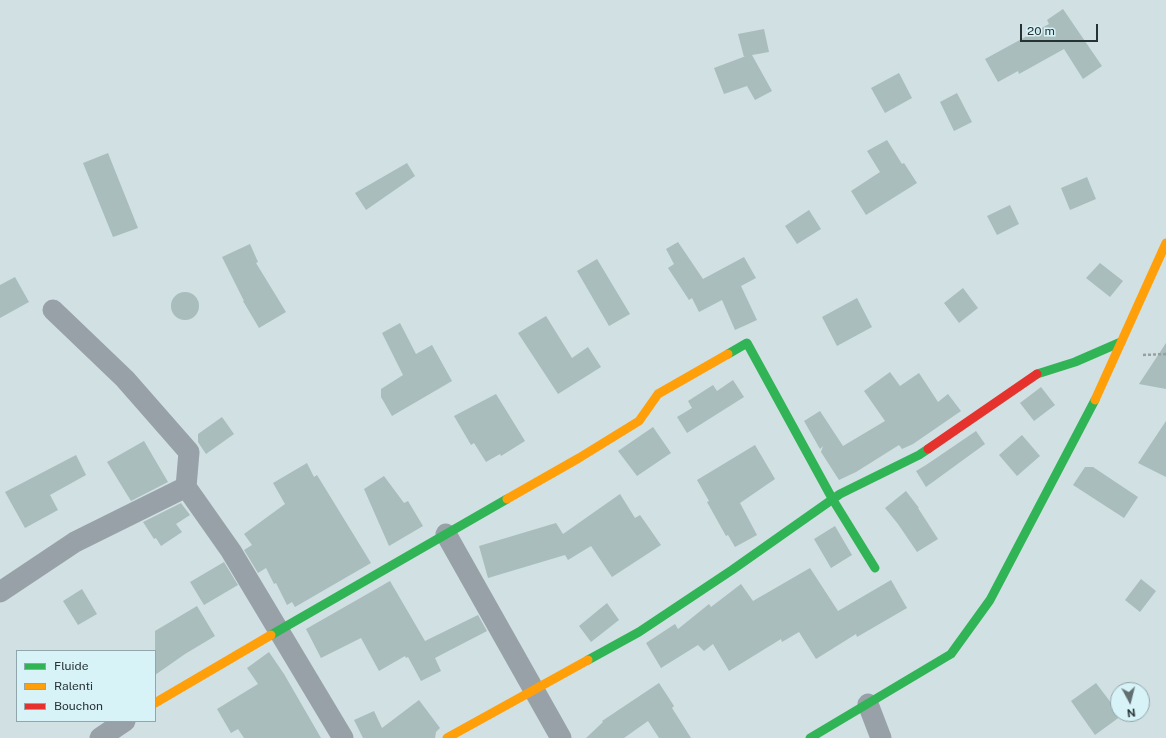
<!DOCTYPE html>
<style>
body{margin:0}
#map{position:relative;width:1166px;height:738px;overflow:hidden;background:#d1e0e3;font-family:"Public Sans",sans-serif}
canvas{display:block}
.legend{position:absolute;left:16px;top:650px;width:140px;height:72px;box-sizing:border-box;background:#d7f3f8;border:1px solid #91a6aa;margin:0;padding:5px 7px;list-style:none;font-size:12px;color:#273234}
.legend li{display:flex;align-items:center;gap:8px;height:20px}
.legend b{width:20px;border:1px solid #91a6aa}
.north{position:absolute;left:1110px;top:682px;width:40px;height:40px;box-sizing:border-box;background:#d7f3f8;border:1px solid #91a6aa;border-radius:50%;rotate:173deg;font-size:11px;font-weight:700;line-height:16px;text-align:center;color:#273234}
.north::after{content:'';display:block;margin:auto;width:14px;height:18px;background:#626f71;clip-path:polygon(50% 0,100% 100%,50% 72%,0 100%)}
.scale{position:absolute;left:1020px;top:24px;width:78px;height:18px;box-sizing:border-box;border:2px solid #273234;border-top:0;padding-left:5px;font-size:12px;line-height:14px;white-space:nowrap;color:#273234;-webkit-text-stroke:3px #d7f3f8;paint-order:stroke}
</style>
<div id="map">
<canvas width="1166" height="738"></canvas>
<ul class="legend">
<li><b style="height:5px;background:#30b455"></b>Fluide</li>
<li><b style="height:5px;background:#ff9f0a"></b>Ralenti</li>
<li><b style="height:5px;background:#e5322d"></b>Bouchon</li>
</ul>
<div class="north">N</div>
<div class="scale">20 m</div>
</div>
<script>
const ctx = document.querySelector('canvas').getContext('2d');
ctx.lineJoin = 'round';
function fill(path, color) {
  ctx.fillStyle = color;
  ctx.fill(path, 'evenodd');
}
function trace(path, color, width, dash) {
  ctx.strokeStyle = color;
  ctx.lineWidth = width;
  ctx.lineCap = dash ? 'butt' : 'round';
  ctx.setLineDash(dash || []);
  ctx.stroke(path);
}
fill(new Path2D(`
 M 1063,9 L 1102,66 L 1083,79 L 1064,49 L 1019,74 L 1018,71 L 998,82 L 985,59 L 1049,24 L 1047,20 Z
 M 764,29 L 769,52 L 752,55 L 772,91 L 755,100 L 747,86 L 724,94 L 714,68 L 746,56 L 744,57 L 738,34 Z
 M 899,73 L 912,98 L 885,113 L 871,88 Z
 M 957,93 L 972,122 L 954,131 L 940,102 Z
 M 887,140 L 902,164 L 904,163 L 917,183 L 866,215 L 851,191 L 880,172 L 867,151 Z
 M 108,153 L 138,228 L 113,237 L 83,163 Z
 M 407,163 L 415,176 L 366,210 L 355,193 Z
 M 1087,177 L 1096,199 L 1070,210 L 1061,188 Z
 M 1010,205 L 1019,224 L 997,235 L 987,216 Z
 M 809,210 L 821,229 L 797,244 L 785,226 Z
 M 678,242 L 703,279 L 744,257 L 756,278 L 741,286 L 757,320 L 735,330 L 722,300 L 699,312 L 692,298 L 689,300 L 668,268 L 674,264 L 666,249 Z
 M 250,244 L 258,262 L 256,263 L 286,312 L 259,328 L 243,301 L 244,301 L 222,257 Z
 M 597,259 L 630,314 L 609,326 L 577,271 Z
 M 1100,263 L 1123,281 L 1110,297 L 1086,278 Z
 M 15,277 L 29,302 L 0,318 L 0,285 Z
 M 963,288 L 978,308 L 959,323 L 944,303 Z
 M171 306a14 14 0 1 1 28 0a14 14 0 1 1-28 0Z
 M 857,298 L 872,327 L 837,346 L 822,317 Z
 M 546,316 L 572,358 L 588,347 L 601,367 L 558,394 L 518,333 Z
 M 400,323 L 416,354 L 432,345 L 452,381 L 392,416 L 381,397 L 381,389 L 403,375 L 382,333 Z
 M 1166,343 L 1166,389 L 1139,384 Z
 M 890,372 L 900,386 L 919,373 L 938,402 L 948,394 L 961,411 L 913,444 L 902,449 L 899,445 L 856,472 L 839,480 L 821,452 L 823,446 L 820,449 L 804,421 L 820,411 L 843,446 L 885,421 L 864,391 Z
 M 733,380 L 744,397 L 687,433 L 677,417 L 692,408 L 688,401 L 713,385 L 717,391 Z
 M 1041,387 L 1055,405 L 1034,421 L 1020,403 Z
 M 496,394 L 525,441 L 501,456 L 500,454 L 486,462 L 474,443 L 471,445 L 454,416 Z
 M 222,417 L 234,434 L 206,454 L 198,442 L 198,434 Z
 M 1166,421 L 1166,477 L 1138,463 Z
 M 653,427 L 671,453 L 637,476 L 618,451 Z
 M 976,431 L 985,444 L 926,487 L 916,471 L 926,465 Z
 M 1022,435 L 1040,456 L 1017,476 L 999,455 Z
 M 144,441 L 168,482 L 131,501 L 107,462 Z
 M 755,445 L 775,479 L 740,503 L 757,535 L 735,547 L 728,535 L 726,536 L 707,502 L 709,501 L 697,480 Z
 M 76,455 L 86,475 L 50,495 L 58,510 L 25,528 L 5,492 Z
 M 307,463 L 314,477 L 317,475 L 371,563 L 295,607 L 292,602 L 287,605 L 276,583 L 274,584 L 266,568 L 258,573 L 244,550 L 252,545 L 244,534 L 285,504 L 273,483 Z
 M 1085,467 L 1093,467 L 1138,497 L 1124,518 L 1073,485 Z
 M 384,476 L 404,503 L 408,501 L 423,526 L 389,546 L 364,489 Z
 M 906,491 L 919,508 L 918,508 L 938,539 L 917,552 L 898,524 L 885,508 Z
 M 620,494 L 635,518 L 640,515 L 661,545 L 612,577 L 591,546 L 568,560 L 565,555 L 488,578 L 479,546 L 556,523 L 563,534 Z
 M 181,503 L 190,515 L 176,524 L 182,532 L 161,546 L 156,538 L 154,539 L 143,522 Z
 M 835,526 L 852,555 L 831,568 L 814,539 Z
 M 224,562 L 238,585 L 204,605 L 190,582 Z
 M 810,568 L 838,611 L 891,580 L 907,608 L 857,637 L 856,634 L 816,659 L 799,632 L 782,642 L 781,639 L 729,671 L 713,644 L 704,651 L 698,645 L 661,668 L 646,643 L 675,624 L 678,629 L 709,604 L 711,607 L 741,584 L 753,601 Z
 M 1141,579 L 1156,591 L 1140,612 L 1125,600 Z
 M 390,581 L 425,641 L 478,615 L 487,631 L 435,658 L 441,671 L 421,681 L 408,657 L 406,658 L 405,656 L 379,671 L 361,638 L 321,658 L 306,629 Z
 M 82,589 L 97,614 L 78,625 L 63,601 Z
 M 607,603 L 619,620 L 591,642 L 579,626 Z
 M 197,606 L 215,636 L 185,654 L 155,675 L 155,631 Z
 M 269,652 L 284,674 L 321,738 L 244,738 L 238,729 L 231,733 L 217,709 L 258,684 L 247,668 Z
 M 659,683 L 674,706 L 672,708 L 691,738 L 659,738 L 648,721 L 624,738 L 586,738 L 603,722 L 602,721 Z
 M 1096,683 L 1121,716 L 1095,735 L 1071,701 Z
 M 419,700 L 440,728 L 436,732 L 435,738 L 363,738 L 354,720 L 374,711 L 382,728 Z`), '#a8bdbc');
trace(new Path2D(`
 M 1143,355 L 1166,354`), '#96a0a3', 2.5, [3, 2]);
trace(new Path2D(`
 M 53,310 L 125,379 L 189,452 L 186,487 L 231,551 L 343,738
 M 446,534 L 561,738
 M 0,592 L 75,542 L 186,487
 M 868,704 L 881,738
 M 100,738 L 125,721`), '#97a1a7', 21);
trace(new Path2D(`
 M 728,354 L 747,343 L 833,500 L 875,568
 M 1037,374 L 1075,362 L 1121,342
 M 271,635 L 507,499
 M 588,660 L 639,632 L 732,570 L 840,494 L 919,455 L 928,449
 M 810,738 L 951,654 L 990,600 L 1095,400`), '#30b455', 9);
trace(new Path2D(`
 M 1095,400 L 1166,243
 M 507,499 L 579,458 L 639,421 L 658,394 L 728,354
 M 155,703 L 271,635
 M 447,738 L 588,660`), '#ff9f0a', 9);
trace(new Path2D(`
 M 928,449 L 1037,374`), '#e5322d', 9);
</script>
